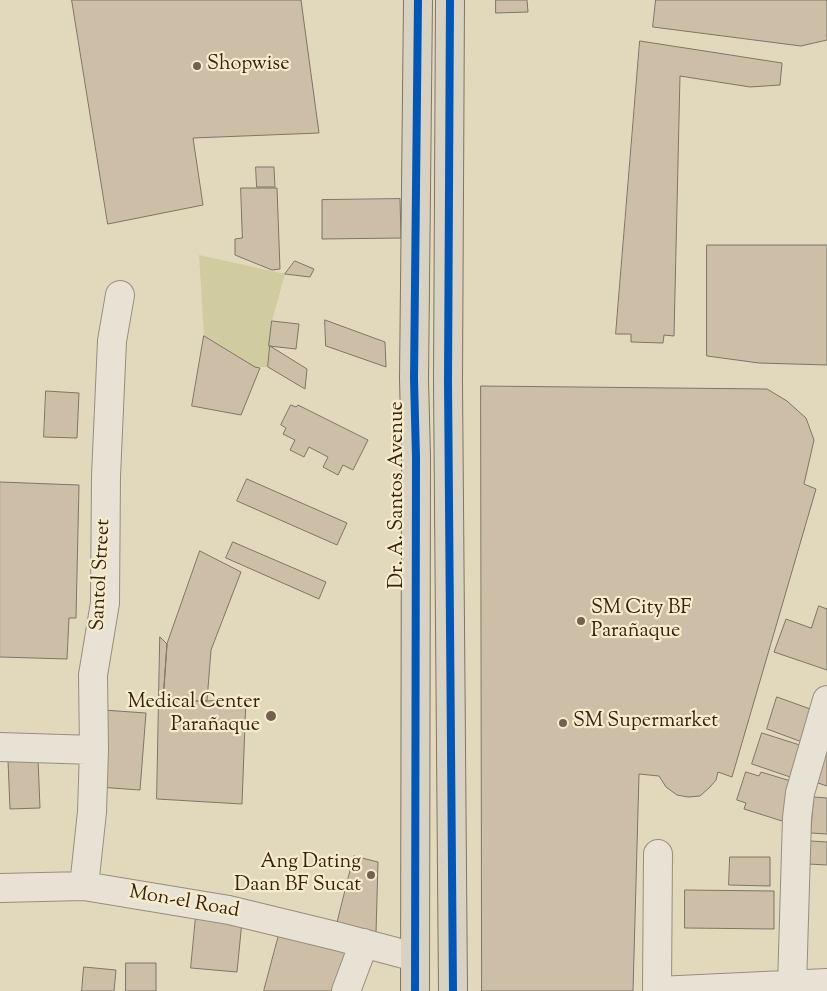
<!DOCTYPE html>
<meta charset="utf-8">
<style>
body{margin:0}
canvas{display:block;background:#e2d9bd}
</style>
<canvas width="827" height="991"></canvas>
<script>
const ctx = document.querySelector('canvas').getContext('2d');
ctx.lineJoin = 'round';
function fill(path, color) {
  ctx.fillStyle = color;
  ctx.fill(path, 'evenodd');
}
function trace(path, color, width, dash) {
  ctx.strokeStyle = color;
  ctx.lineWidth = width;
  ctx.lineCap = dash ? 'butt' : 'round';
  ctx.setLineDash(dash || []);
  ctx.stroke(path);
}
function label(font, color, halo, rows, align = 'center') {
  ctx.font = font + ' "Sorts Mill Goudy",serif';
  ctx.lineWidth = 4.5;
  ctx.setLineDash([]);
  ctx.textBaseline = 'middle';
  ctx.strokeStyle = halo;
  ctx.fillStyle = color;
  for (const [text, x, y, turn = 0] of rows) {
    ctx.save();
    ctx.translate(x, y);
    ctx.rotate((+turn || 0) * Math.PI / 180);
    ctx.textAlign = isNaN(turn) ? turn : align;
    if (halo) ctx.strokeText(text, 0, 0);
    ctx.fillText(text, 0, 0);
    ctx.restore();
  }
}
fill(new Path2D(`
 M 199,255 L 285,274 L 272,321 L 268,367 L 255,367 L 204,336 Z`), '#d0cc9f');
const building = new Path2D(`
 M 72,0 L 301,0 L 319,133 L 193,138 L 203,205 L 108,224 Z
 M 496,0 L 527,0 L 528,12 L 496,13 Z
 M 656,0 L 827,0 L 827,40 L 801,46 L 653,27 Z
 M 640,41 L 782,63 L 780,85 L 750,87 L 680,76 L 674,336 L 664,335 L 663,343 L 631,342 L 631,334 L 616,334 Z
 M 256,167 L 274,167 L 275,187 L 257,187 Z
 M 241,188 L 277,188 L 280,269 L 272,270 L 235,255 L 235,239 L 242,238 Z
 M 400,199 L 401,238 L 322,239 L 322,200 Z
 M 707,245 L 827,245 L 827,365 L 759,363 L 707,356 Z
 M 295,261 L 314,269 L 310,277 L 285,274 Z
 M 325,320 L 385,342 L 386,367 L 326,346 Z
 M 272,321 L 299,324 L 296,349 L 269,346 Z
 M 204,336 L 255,367 L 260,368 L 241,415 L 192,406 Z
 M 270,346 L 307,369 L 305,389 L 268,367 Z
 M 481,386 L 767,389 L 787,401 L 806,418 L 814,440 L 804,484 L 816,489 L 732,777 L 718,772 L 716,780 L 710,787 L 700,796 L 688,797 L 677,795 L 666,787 L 659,776 L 639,774 L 633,991 L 482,991 Z
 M 46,391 L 79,393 L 77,438 L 44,437 Z
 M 291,405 L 296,407 L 298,405 L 368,440 L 353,470 L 343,465 L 338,475 L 323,467 L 328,457 L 309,447 L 304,457 L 290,450 L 295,440 L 283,434 L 286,428 L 281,425 Z
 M 247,479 L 347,523 L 337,545 L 237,501 Z
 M 0,482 L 79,485 L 76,618 L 69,618 L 67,659 L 0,657 Z
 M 233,542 L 326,582 L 319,599 L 226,558 Z
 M 200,551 L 241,572 L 211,650 L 207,701 L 163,701 L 167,644 Z
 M 819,606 L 827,609 L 827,670 L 774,652 L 786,619 L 811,628 Z
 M 160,637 L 167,644 L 163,701 L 207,701 L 246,698 L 242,804 L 157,799 Z
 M 777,697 L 813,710 L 802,742 L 767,729 Z
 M 103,710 L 146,713 L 140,790 L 98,787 Z
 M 762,733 L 806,747 L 796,779 L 752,764 Z
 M 821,752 L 827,754 L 827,786 L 812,781 Z
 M 38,759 L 40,808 L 10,809 L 8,760 Z
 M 746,772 L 759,776 L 761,772 L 794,782 L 782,821 L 744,809 L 746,803 L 737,800 Z
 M 814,797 L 827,798 L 827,834 L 811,833 Z
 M 811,841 L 827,842 L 827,865 L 808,864 Z
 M 354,856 L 378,862 L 376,933 L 337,924 Z
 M 730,857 L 770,857 L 770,886 L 729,885 Z
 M 685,890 L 774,891 L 774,929 L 685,928 Z
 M 196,916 L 242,921 L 237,972 L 191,968 Z
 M 280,931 L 348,950 L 337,991 L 264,991 Z
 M 126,963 L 156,963 L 156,991 L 126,991 Z
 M 84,967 L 116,970 L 114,991 L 82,991 Z`);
fill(building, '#cdbea8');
trace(building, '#7d7567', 1);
const minor = new Path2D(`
 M 0,747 L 94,750
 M 84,886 L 92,812 L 94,750 L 93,675 L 105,603 L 106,476 L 112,341 L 120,295
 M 0,888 L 84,886 L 229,910 L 336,936 L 415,957
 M 792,986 L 797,818 L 800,793 L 827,700
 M 346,991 L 364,943
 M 657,991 L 658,854
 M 658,991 L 827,983`);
const major = new Path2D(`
 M 450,0 L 448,381 L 453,991
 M 415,991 L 416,457 L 414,379 L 418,0`);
trace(minor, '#968e7d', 30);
trace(major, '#7d7567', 30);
trace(minor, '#e7e2d4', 28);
trace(major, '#dad2c0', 28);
trace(new Path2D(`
 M 450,0 L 448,381 L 453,991
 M 415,991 L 416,457 L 414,379 L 418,0`), '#0057b8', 8);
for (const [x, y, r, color] of [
 [197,66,5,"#726150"],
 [581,621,5,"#726150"],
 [271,716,6,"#726150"],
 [563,723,5,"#726150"],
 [371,875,5,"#726150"]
]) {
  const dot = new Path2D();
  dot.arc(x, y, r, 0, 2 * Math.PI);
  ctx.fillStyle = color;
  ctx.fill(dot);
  trace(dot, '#f6ecca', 2);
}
label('20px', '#352116', '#f6ecca', [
 ["Shopwise",207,66],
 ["SM City BF",591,610],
 ["Parañaque",591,633],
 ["Medical Center",260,704,"right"],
 ["Parañaque",260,727,"right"],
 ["SM Supermarket",573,723],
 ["Ang Dating",361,864,"right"],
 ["Daan BF Sucat",361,887,"right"]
], 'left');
label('20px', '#352116', '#f6ecca', [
 ["Dr. A. Santos Avenue",399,495,-90],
 ["Santol Street",102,575,-87],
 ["Mon-el Road",184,903,10]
]);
</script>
